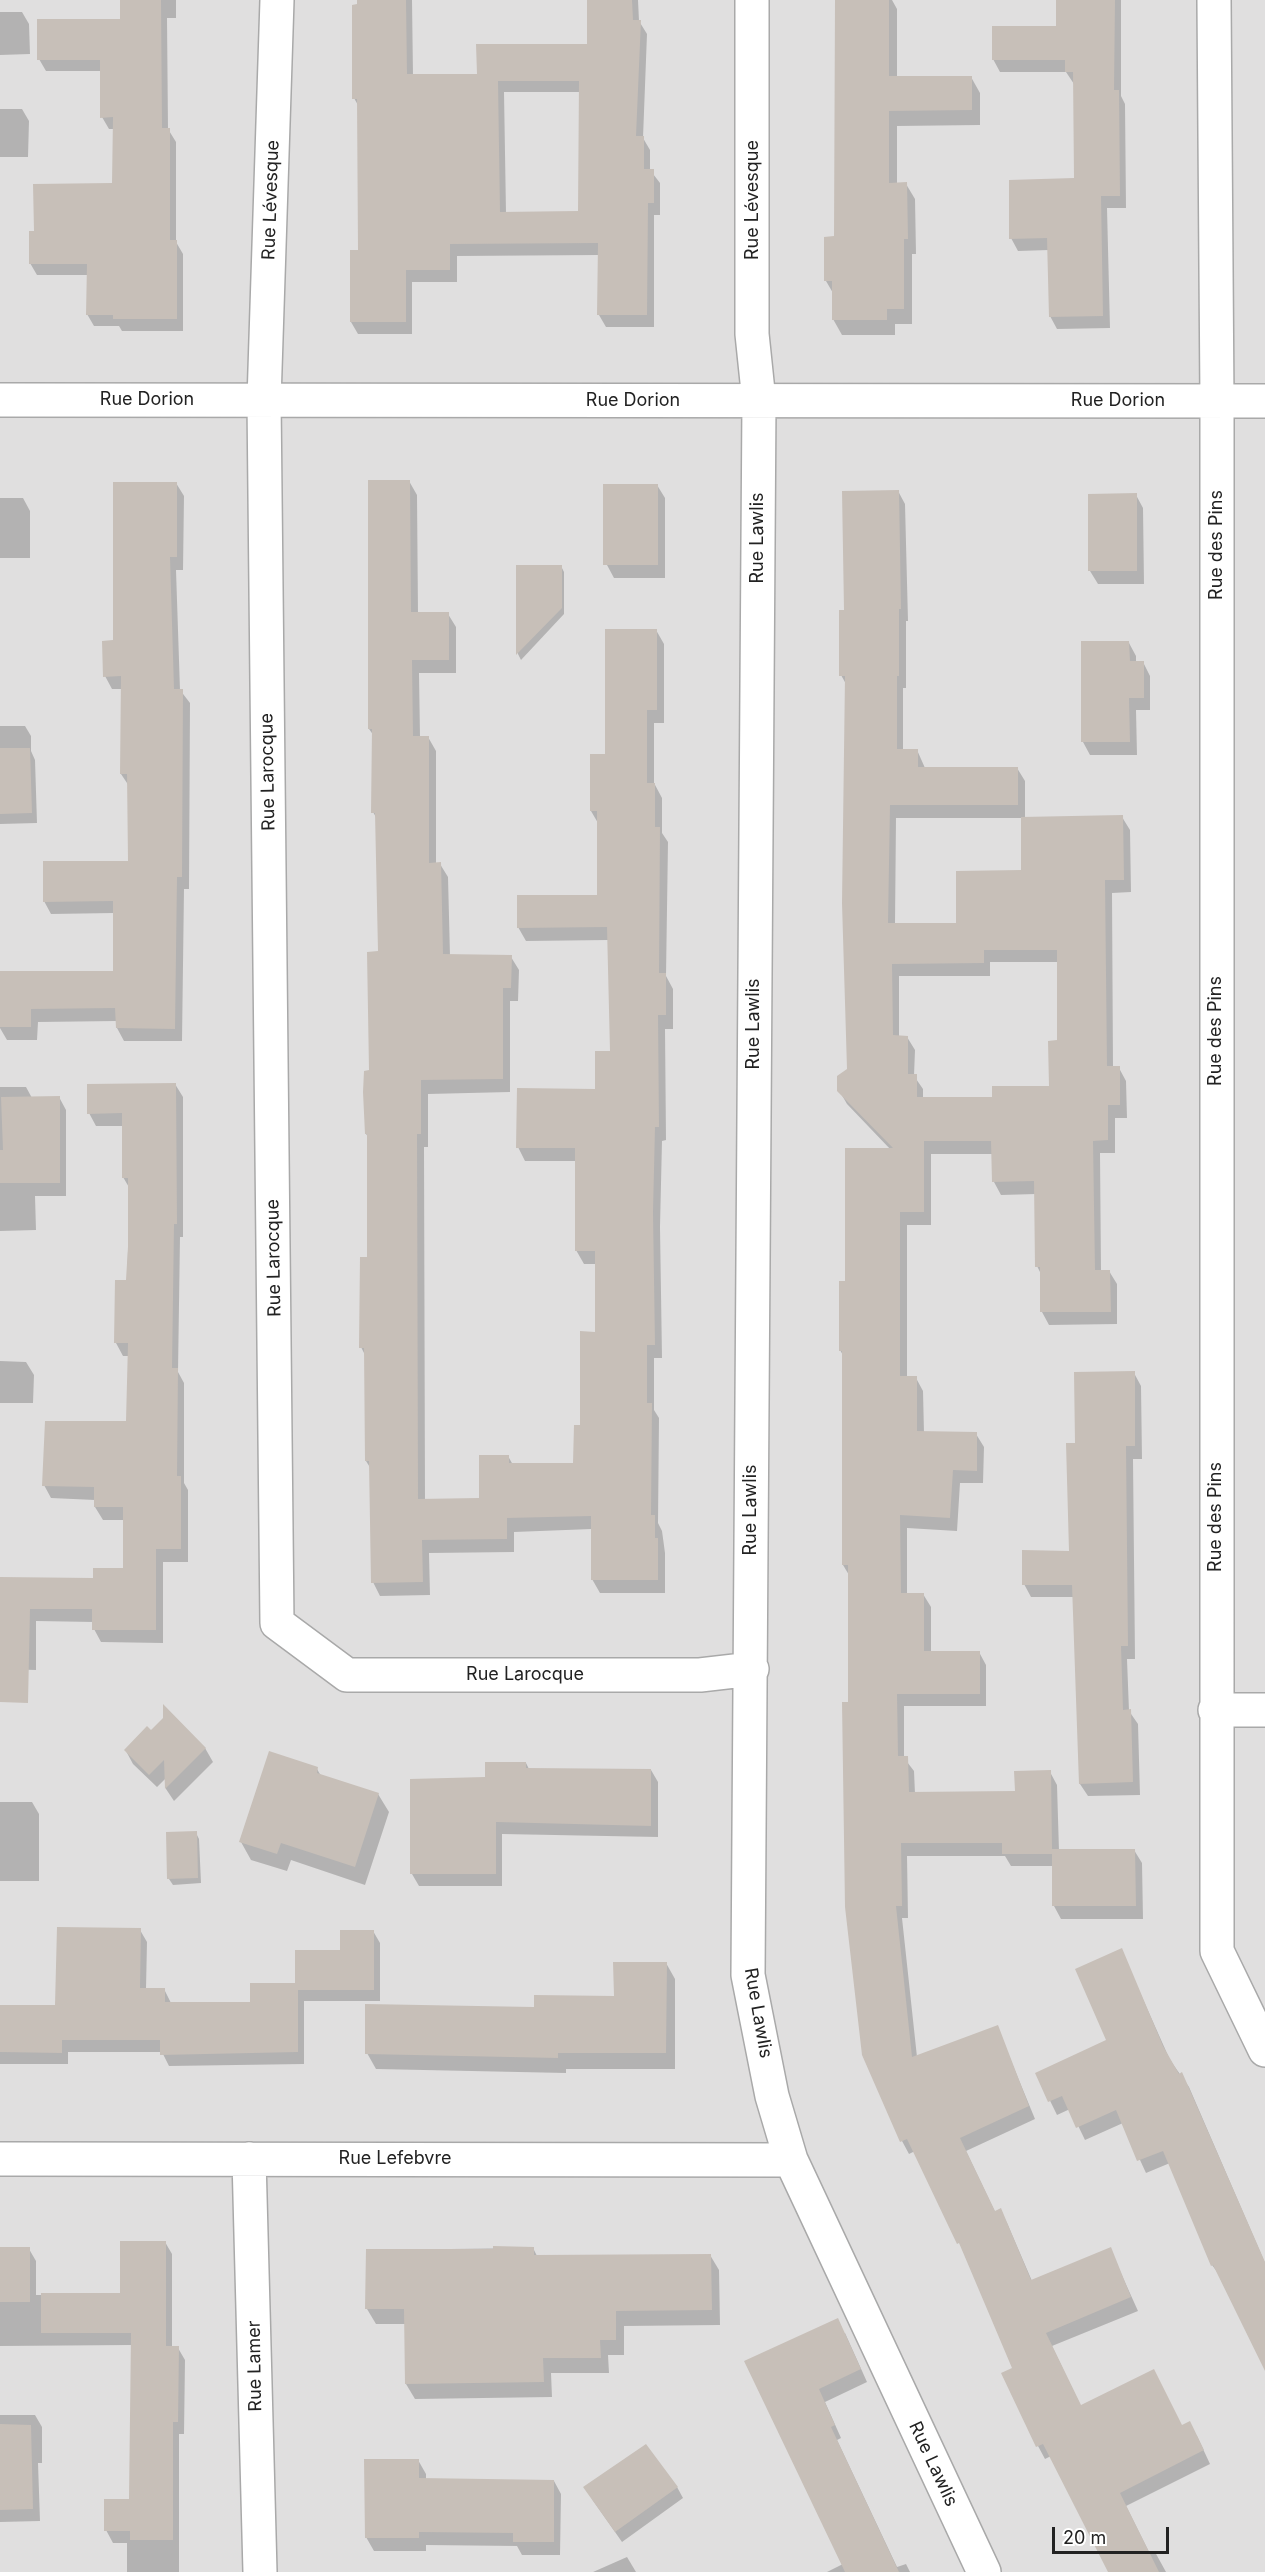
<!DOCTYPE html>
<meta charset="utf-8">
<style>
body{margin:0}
#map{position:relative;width:1265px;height:2572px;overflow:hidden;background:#f2efe9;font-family:Inter,sans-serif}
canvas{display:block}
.scale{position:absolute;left:1052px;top:2527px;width:117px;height:27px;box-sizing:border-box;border:3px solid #222;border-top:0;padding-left:8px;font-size:18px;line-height:21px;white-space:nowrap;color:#222;-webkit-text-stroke:4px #fff;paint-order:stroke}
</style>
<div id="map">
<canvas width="1265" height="2572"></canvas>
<div class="scale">20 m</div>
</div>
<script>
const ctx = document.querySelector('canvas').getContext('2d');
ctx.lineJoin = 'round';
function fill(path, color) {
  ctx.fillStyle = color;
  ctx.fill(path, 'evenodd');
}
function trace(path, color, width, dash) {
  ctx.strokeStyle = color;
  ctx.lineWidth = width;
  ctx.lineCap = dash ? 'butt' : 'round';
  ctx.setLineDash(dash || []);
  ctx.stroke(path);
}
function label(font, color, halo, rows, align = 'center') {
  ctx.font = font + ' Inter,sans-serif';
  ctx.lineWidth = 4.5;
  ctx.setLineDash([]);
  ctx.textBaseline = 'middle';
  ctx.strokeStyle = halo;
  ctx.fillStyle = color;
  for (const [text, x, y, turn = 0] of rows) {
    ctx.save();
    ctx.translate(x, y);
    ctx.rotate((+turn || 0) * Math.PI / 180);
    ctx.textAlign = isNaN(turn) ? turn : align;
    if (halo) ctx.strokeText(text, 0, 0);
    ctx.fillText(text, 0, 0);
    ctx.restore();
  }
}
fill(new Path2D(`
 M 0,0 L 1265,0 L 1265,2572 L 0,2572 Z`), '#e0dfdf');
fill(new Path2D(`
 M 121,0 L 176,0 L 176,18 L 167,18 L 168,129 L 176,142 L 176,242 L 183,254 L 183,331 L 122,331 L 119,326 L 94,326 L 87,314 L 88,275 L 37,275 L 30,263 L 35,233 L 114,185 L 114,129 L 109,129 L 102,117 L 102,71 L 46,71 L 39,59 L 121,21 Z
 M 358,0 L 412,0 L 413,76 L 478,75 L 589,45 L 589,0 L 638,0 L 639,21 L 647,34 L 643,138 L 650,150 L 650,170 L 660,183 L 660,215 L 654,215 L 654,327 L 606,327 L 599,315 L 599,255 L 457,256 L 457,282 L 412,282 L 412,334 L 358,334 L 351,322 L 359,251 L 359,107 L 354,98 ZM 504,92 L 581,92 L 580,213 L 506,213 Z
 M 836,0 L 892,0 L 897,9 L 897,77 L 971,77 L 980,93 L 980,125 L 897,126 L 897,184 L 906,184 L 915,199 L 916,254 L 912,254 L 912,324 L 895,324 L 895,335 L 842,335 L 833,319 L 833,293 L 826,281 L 836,237 Z
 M 1058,0 L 1121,0 L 1121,96 L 1125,104 L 1126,208 L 1107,208 L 1110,328 L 1057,329 L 1050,316 L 1049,250 L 1018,251 L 1011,238 L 1076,179 L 1074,84 L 1066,72 L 1000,72 L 993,59 L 1058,28 Z
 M 0,12 L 22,12 L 29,24 L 30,54 L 0,55 Z
 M 0,109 L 22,109 L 29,121 L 28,157 L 0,157 Z
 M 409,481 L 417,495 L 418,614 L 448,614 L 456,627 L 456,673 L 419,673 L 420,737 L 428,737 L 436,751 L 436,864 L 440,864 L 448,877 L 450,956 L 511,957 L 519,970 L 518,1001 L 510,1001 L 510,1092 L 428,1094 L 428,1147 L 424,1147 L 425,1500 L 481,1499 L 508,1456 L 513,1465 L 575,1465 L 597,1333 L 597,1264 L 584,1264 L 576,1250 L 576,1161 L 525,1161 L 518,1147 L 597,1091 L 612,1052 L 609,940 L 526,941 L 518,927 L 599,896 L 598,823 L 591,811 L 607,756 L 656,630 L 664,644 L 664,723 L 654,723 L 654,783 L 662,798 L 662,833 L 668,842 L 666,976 L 673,989 L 673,1029 L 665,1029 L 666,1140 L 662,1141 L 660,1227 L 662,1358 L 654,1358 L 654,1410 L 659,1418 L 658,1523 L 662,1531 L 665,1553 L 665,1593 L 600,1593 L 592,1579 L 592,1529 L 514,1532 L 514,1552 L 429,1553 L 430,1595 L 380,1596 L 373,1582 L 371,1469 L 366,1461 L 365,1355 L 361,1347 L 369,1259 L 369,1138 L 366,1134 L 380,953 L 377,819 L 373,812 L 374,736 L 369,729 Z
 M 176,483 L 184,496 L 183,570 L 176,570 L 180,690 L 190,703 L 189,889 L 184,889 L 182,1041 L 124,1041 L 117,1028 L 117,1021 L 38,1022 L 37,1040 L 7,1040 L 0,1028 L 0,972 L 114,972 L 114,913 L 51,914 L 44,901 L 129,862 L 129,786 L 121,774 L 122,689 L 112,689 L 105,676 L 120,644 Z
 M 657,485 L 665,498 L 665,578 L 614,578 L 607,565 L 605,486 Z
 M 898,491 L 905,504 L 908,621 L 906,621 L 906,688 L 903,688 L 903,750 L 917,750 L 925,768 L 1017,768 L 1025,781 L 1025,818 L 1122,817 L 1130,830 L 1131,892 L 1112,893 L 1113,1068 L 1119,1068 L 1126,1081 L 1127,1118 L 1115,1118 L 1115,1153 L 1100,1153 L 1101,1271 L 1109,1271 L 1117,1284 L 1117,1324 L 1049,1325 L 1042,1312 L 1041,1274 L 1037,1266 L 1036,1194 L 1001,1195 L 994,1182 L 993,1154 L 931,1154 L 931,1225 L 907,1225 L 907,1378 L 916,1378 L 923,1391 L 924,1433 L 976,1434 L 984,1447 L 983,1483 L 960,1483 L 957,1531 L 907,1528 L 907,1594 L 923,1594 L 931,1607 L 931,1652 L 979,1652 L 986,1665 L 986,1706 L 904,1706 L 904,1758 L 914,1771 L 915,1794 L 1016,1792 L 1050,1772 L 1057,1785 L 1059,1851 L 1134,1850 L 1142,1863 L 1143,1919 L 1061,1919 L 1054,1906 L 1054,1866 L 1011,1866 L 1005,1856 L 907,1856 L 908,1918 L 902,1918 L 917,2057 L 997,2027 L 1035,2119 L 966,2151 L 995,2212 L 1000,2210 L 1007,2223 L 1032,2281 L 1110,2249 L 1138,2311 L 1052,2346 L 1081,2407 L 1183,2427 L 1197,2436 L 1210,2464 L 1126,2506 L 1150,2554 L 1155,2552 L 1166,2572 L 1111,2572 L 1051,2456 L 1045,2459 L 1038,2446 L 1014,2369 L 966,2256 L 915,2151 L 909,2154 L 902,2141 L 849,1704 L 849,1575 L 843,1565 L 844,1357 L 840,1350 L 846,1283 L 891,1150 L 847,1104 L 839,1090 L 848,1070 L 846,684 L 841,675 L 845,611 ZM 896,818 L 1023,818 L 1023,872 L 958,924 L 895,924 ZM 990,962 L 1058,962 L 1058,1042 L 1050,1087 L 993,1099 L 923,1099 L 923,1089 L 914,1076 L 915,1050 L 907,1037 L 899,1037 L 899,976 L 990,976 Z
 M 1136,495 L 1143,508 L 1144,584 L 1098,584 L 1090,571 Z
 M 0,498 L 23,498 L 30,511 L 30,558 L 0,558 Z
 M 518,566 L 561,566 L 564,572 L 564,614 L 521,660 L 518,654 Z
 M 1129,643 L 1136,656 L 1136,662 L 1143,662 L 1150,676 L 1150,710 L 1136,710 L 1137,755 L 1090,755 L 1083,742 Z
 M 0,726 L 25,726 L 31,736 L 31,751 L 35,760 L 37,823 L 0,824 Z
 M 175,1084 L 183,1097 L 183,1237 L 180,1237 L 178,1372 L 184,1383 L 184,1483 L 188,1490 L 188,1562 L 163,1562 L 163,1643 L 101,1642 L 94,1629 L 94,1622 L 36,1621 L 36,1670 L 0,1669 L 0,1579 L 94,1580 L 125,1569 L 125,1520 L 103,1520 L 95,1507 L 95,1500 L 51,1498 L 44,1485 L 128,1423 L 129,1356 L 123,1356 L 116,1343 L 127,1281 L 130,1189 L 123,1177 L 123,1126 L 96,1126 L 89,1113 Z
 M 0,1087 L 26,1087 L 32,1098 L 59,1097 L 66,1110 L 66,1196 L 35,1196 L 36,1230 L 0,1231 Z
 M 0,1361 L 26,1362 L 34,1375 L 33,1403 L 0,1403 Z
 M 1134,1373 L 1141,1386 L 1142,1459 L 1133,1459 L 1135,1659 L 1127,1659 L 1129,1711 L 1138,1724 L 1140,1795 L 1088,1796 L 1080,1784 L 1074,1597 L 1031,1597 L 1024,1584 L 1071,1552 L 1076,1444 Z
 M 165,1719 L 205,1748 L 213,1762 L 174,1801 L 166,1789 L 166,1778 L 157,1787 L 133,1764 L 126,1751 Z
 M 526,1763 L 529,1769 L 651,1770 L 658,1782 L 658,1837 L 502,1834 L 502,1886 L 419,1886 L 412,1874 L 486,1779 Z
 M 317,1769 L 321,1776 L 378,1794 L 389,1812 L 365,1885 L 291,1860 L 287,1871 L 251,1860 L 241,1842 Z
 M 0,1802 L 32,1802 L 39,1814 L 39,1881 L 0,1881 Z
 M 196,1833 L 199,1839 L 201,1883 L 173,1885 L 169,1879 Z
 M 140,1930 L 147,1942 L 146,1989 L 164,1989 L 171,2003 L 252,2003 L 296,1985 L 373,1931 L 380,1943 L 380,2001 L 304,2001 L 304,2064 L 169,2066 L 162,2052 L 68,2052 L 68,2064 L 0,2064 L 0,2006 L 56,2007 Z
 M 1121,1950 L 1170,2060 L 1189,2087 L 1265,2263 L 1265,2366 L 1221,2277 L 1212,2265 L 1170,2163 L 1146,2173 L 1123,2123 L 1085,2140 L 1070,2109 L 1057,2115 L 1037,2074 L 1108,2041 Z
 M 666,1963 L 675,1979 L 675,2069 L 566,2069 L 566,2073 L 376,2069 L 367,2053 L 536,2009 L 615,1998 Z
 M 165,2242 L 172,2254 L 172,2348 L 178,2348 L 185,2360 L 184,2434 L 179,2434 L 179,2572 L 127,2572 L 127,2543 L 113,2543 L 106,2530 L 131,2501 L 132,2345 L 0,2346 L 0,2249 L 29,2249 L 36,2261 L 36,2295 L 121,2295 Z
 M 533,2248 L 537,2256 L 710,2255 L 719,2270 L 720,2325 L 624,2326 L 624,2355 L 608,2355 L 609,2373 L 551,2373 L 552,2397 L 415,2399 L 406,2384 L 405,2324 L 376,2324 L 367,2309 L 367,2250 Z
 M 845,2333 L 867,2382 L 825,2402 L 841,2438 L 837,2440 L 897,2567 L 906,2564 L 910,2572 L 827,2572 L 843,2564 L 746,2362 Z
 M 0,2415 L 35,2415 L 42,2427 L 42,2463 L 38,2463 L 40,2521 L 0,2522 Z
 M 418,2460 L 426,2474 L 426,2480 L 554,2481 L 561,2494 L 560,2555 L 522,2555 L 517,2546 L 426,2545 L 426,2551 L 374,2551 L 366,2537 Z
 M 677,2487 L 683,2498 L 622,2542 L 592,2499 Z
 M 627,2557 L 636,2572 L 593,2572 Z`), '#0003');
fill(new Path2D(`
 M 120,0 L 161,0 L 162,128 L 170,128 L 170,240 L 177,240 L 177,319 L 113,319 L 113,315 L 86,315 L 87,264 L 29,264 L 29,231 L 34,231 L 33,184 L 112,183 L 113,117 L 100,118 L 100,60 L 37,60 L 37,19 L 120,19 Z
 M 357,0 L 406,0 L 407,74 L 477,74 L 476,44 L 587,44 L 587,0 L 632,0 L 633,20 L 641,20 L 636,136 L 644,136 L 644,169 L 654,169 L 654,203 L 648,203 L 647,315 L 597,315 L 598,243 L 450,244 L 450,270 L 406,270 L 406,322 L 350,322 L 350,250 L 358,250 L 357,99 L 352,99 L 352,5 L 357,4 ZM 498,81 L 579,81 L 578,211 L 500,212 Z
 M 835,0 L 889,0 L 889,76 L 972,76 L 972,110 L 889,111 L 889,183 L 907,182 L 908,239 L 904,239 L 904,309 L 887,309 L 887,320 L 832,320 L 832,281 L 824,281 L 824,237 L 834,236 Z
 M 1056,0 L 1115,0 L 1114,90 L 1119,90 L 1120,196 L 1101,196 L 1103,316 L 1049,317 L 1047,238 L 1009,239 L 1009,180 L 1074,178 L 1073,72 L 1065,72 L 1065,60 L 992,60 L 992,26 L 1056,26 Z
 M 368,480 L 410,480 L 411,612 L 449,612 L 449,660 L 412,660 L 413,736 L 429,736 L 429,863 L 441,862 L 443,954 L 512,955 L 511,988 L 503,988 L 503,1079 L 421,1080 L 421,1134 L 417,1134 L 418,1499 L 479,1498 L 479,1455 L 509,1455 L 509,1463 L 573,1463 L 574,1425 L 580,1425 L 580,1331 L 595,1332 L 595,1251 L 575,1251 L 575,1148 L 516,1148 L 517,1088 L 595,1089 L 595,1051 L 610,1051 L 607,927 L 517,928 L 517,895 L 597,895 L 597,811 L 590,811 L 590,754 L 605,754 L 605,629 L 657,629 L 657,710 L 647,710 L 647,783 L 655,783 L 655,827 L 660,827 L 659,973 L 666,973 L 666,1015 L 658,1015 L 659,1127 L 655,1127 L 653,1212 L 655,1345 L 647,1345 L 647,1403 L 652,1403 L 651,1515 L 655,1515 L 655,1538 L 658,1538 L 658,1580 L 591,1580 L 591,1516 L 507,1518 L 507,1539 L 422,1540 L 423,1582 L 371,1583 L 369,1461 L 365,1461 L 364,1348 L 359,1348 L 360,1257 L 367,1257 L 367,1134 L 365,1134 L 363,1092 L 364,1071 L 369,1070 L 367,952 L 378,951 L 375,813 L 371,813 L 372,729 L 368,729 Z
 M 113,482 L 177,482 L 177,557 L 170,557 L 174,689 L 183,689 L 182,877 L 177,877 L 175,1029 L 116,1028 L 115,1008 L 31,1009 L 31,1027 L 0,1027 L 0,971 L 113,971 L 113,901 L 43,902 L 43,861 L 128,861 L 127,774 L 120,774 L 121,676 L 103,677 L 102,641 L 113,640 Z
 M 603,484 L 658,484 L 658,565 L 603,565 Z
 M 899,490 L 901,609 L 899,609 L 899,676 L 897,676 L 897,749 L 918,749 L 918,767 L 1018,767 L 1018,805 L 890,805 L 888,923 L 956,923 L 956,871 L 1021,870 L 1021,817 L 1123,815 L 1124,880 L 1105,880 L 1107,1066 L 1120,1066 L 1120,1105 L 1108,1105 L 1108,1140 L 1093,1141 L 1095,1270 L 1110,1270 L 1111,1312 L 1040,1312 L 1040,1267 L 1035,1267 L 1034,1181 L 992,1182 L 991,1141 L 924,1141 L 924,1212 L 900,1212 L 900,1376 L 917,1376 L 917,1431 L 977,1432 L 977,1471 L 953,1470 L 950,1518 L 900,1515 L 901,1593 L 924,1593 L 924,1651 L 980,1651 L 980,1694 L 897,1694 L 898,1756 L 908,1756 L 909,1792 L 1015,1791 L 1014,1771 L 1051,1770 L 1052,1849 L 1135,1849 L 1136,1906 L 1052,1906 L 1052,1854 L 1002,1854 L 1002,1843 L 901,1843 L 902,1906 L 896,1906 L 912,2057 L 998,2025 L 1029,2106 L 960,2138 L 995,2211 L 1001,2208 L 1031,2280 L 1111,2247 L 1131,2297 L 1046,2333 L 1081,2405 L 1154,2369 L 1182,2425 L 1190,2421 L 1204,2450 L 1120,2493 L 1159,2572 L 1108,2572 L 1043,2444 L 1036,2447 L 1001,2373 L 1012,2368 L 959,2243 L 957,2244 L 907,2139 L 900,2142 L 862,2055 L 845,1907 L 842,1702 L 848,1702 L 848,1565 L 842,1565 L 842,1351 L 839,1351 L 839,1281 L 845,1281 L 845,1148 L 893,1148 L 837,1091 L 837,1076 L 847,1069 L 842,903 L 845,676 L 839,676 L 839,610 L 844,610 L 842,491 ZM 984,950 L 1057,950 L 1057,1040 L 1048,1041 L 1049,1086 L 992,1086 L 992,1097 L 917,1097 L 917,1074 L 908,1074 L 908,1036 L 893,1035 L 892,964 L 984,963 Z
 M 1137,493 L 1137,571 L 1088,571 L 1088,494 Z
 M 516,565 L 562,565 L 562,608 L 516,655 Z
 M 1081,641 L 1129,641 L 1130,661 L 1144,661 L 1144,698 L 1129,698 L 1130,742 L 1081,742 Z
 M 0,748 L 30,748 L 32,813 L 0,814 Z
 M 176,1083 L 177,1224 L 174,1224 L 172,1368 L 178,1368 L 177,1476 L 181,1476 L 181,1549 L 156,1549 L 156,1630 L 92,1630 L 92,1609 L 30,1609 L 28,1703 L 0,1702 L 0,1577 L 93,1578 L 93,1568 L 123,1568 L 123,1507 L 94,1507 L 94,1487 L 42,1486 L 45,1421 L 126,1421 L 128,1343 L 114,1343 L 115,1280 L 126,1280 L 128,1247 L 128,1178 L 122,1178 L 122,1113 L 87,1114 L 87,1084 Z
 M 60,1096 L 60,1183 L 0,1183 L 0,1150 L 3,1150 L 1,1097 Z
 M 1135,1371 L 1135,1446 L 1126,1446 L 1128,1646 L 1121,1646 L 1123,1710 L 1131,1709 L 1133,1782 L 1079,1784 L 1072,1585 L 1022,1585 L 1022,1550 L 1069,1551 L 1066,1443 L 1075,1443 L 1074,1372 Z
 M 163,1704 L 206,1748 L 165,1789 L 164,1760 L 149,1775 L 124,1750 L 147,1726 L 151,1730 L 163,1718 Z
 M 269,1751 L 318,1767 L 317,1773 L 379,1793 L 355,1867 L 281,1843 L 277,1854 L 239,1842 Z
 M 485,1762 L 526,1762 L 526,1768 L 651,1769 L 651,1826 L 496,1822 L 496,1874 L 410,1874 L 410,1779 L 485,1777 Z
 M 197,1831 L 198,1878 L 167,1879 L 166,1832 Z
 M 57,1927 L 141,1928 L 140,1988 L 165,1988 L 165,2002 L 250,2002 L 250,1983 L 295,1983 L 295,1950 L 340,1950 L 340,1930 L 374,1930 L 374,1990 L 298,1990 L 298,2052 L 160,2055 L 160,2040 L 62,2040 L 62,2053 L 0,2052 L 0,2005 L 55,2005 Z
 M 1122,1948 L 1163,2046 L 1179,2074 L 1182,2072 L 1265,2262 L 1265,2371 L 1213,2265 L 1211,2266 L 1163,2151 L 1137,2161 L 1116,2110 L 1076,2128 L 1062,2096 L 1048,2102 L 1035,2073 L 1106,2040 L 1075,1969 Z
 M 613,1962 L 667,1962 L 666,2053 L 558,2053 L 558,2058 L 365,2054 L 365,2004 L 534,2007 L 534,1995 L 614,1996 Z
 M 120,2241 L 166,2241 L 166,2346 L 179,2346 L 178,2422 L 173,2422 L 173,2540 L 130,2540 L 130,2531 L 104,2531 L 104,2499 L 129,2499 L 131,2333 L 41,2333 L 41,2293 L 120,2293 Z
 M 493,2246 L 534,2247 L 534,2255 L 711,2254 L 712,2310 L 616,2311 L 616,2340 L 600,2340 L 601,2358 L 543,2358 L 544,2382 L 405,2384 L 404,2309 L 365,2309 L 366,2249 L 493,2249 Z
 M 0,2247 L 30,2247 L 30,2302 L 0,2302 Z
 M 838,2318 L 861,2369 L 819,2389 L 835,2425 L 831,2427 L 899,2572 L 845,2572 L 744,2361 Z
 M 0,2424 L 31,2425 L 33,2509 L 0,2510 Z
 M 646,2444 L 678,2487 L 615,2532 L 583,2487 Z
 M 364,2459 L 419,2459 L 419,2478 L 554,2480 L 554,2542 L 513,2542 L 513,2533 L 419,2532 L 419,2538 L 365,2538 Z`), '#c7bfb8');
const minor = new Path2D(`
 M 277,0 L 264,400 L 277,1623 L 347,1675 L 700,1675 L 752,1669
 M 752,0 L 752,334 L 759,401 L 748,1975 L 772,2096 L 791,2160 L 984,2572
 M 1214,0 L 1217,401 L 1217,1951 L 1265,2050
 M 0,400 L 1265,401
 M 1215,1710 L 1265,1710
 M 0,2159 L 791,2160
 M 249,2159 L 260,2572`);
trace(minor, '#a9a9a9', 36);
trace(minor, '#fff', 33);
label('18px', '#222', '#fff', [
 ["Rue Lévesque",271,200,-88],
 ["Rue Lévesque",753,200,-90],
 ["Rue Dorion",147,400],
 ["Rue Dorion",633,401],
 ["Rue Dorion",1118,401],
 ["Rue Lawlis",758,538,-90],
 ["Rue des Pins",1217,545,-90],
 ["Rue Larocque",268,772,-91],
 ["Rue Lawlis",754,1024,-90],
 ["Rue des Pins",1216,1031,-90],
 ["Rue Larocque",274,1258,-91],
 ["Rue Lawlis",751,1510,-90],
 ["Rue des Pins",1216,1517,-90],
 ["Rue Larocque",525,1675],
 ["Rue Lawlis",758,2013,80],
 ["Rue Lefebvre",395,2159],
 ["Rue Lamer",255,2366,-91],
 ["Rue Lawlis",933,2464,65]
]);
</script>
